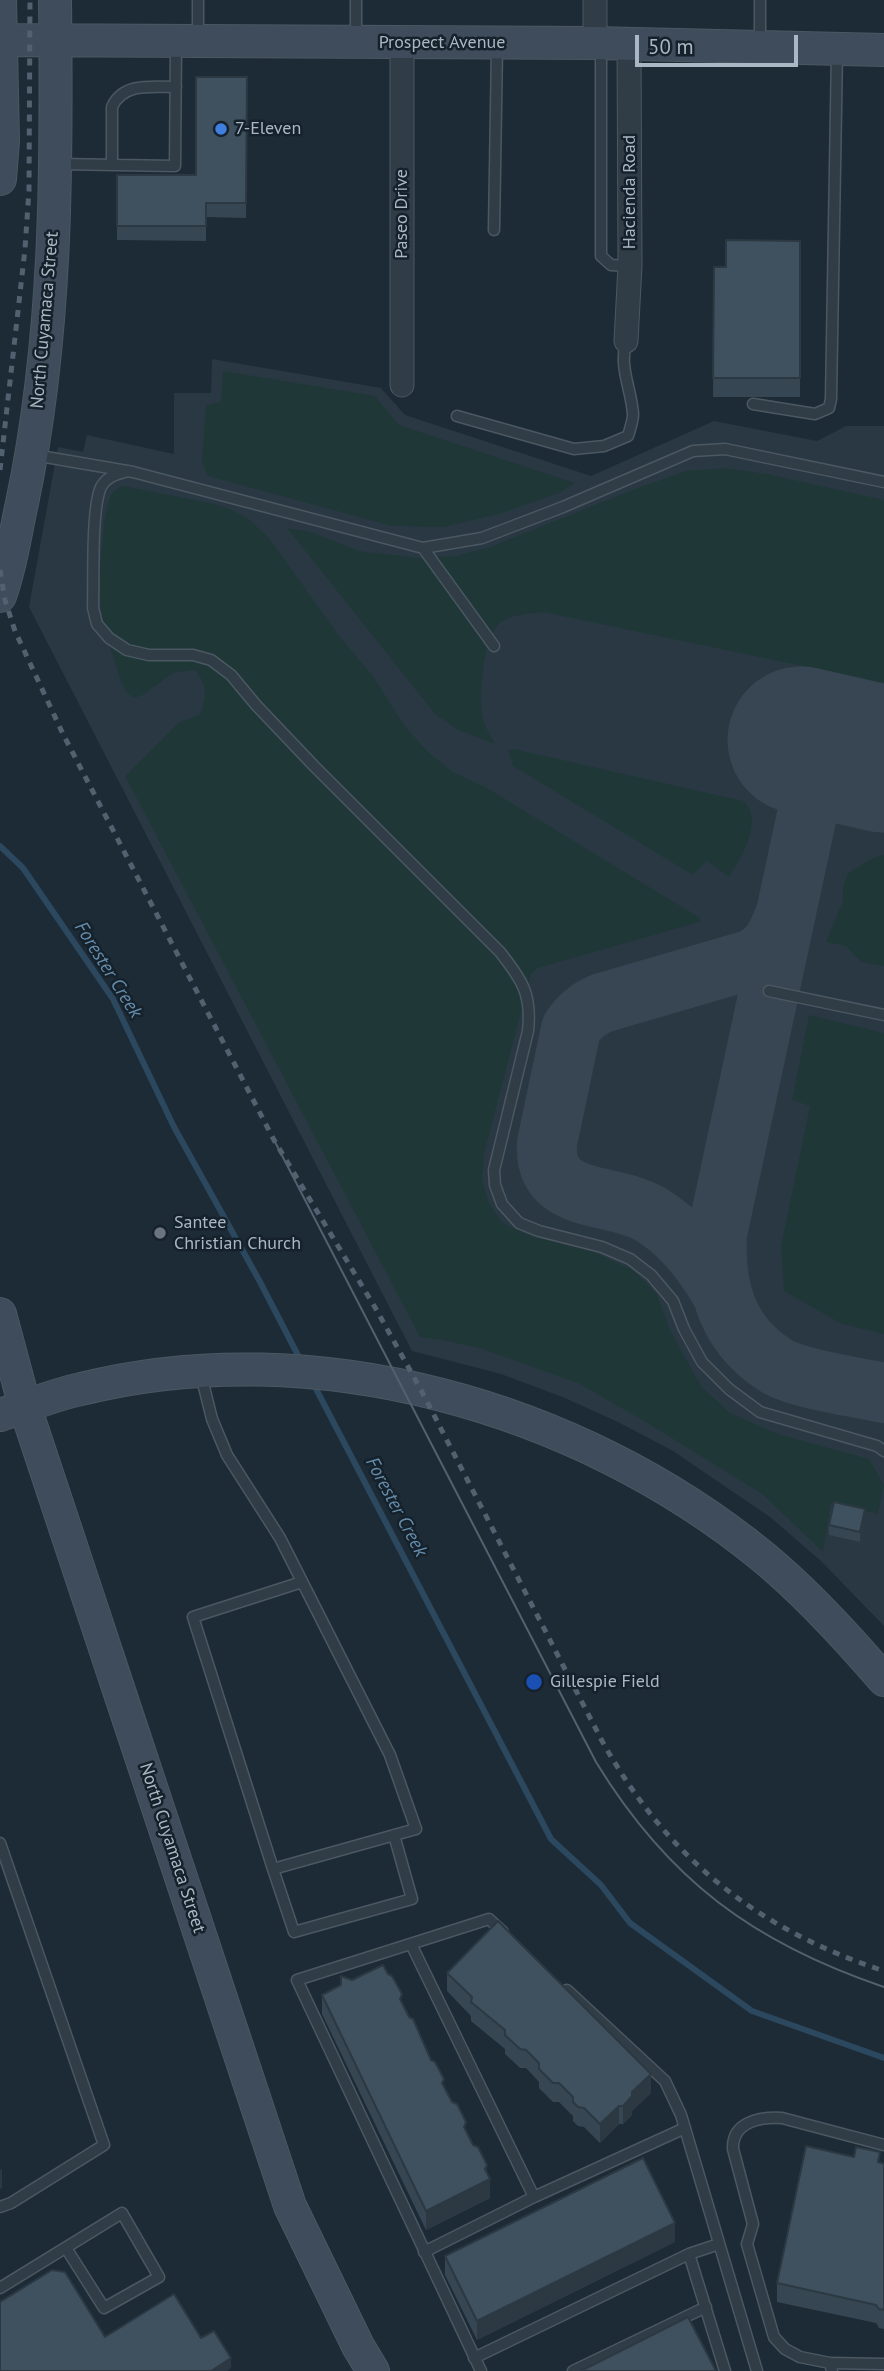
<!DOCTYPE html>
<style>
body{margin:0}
#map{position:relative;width:884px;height:2371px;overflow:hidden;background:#1d2b37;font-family:"PT Sans",sans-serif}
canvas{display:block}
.scale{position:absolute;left:635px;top:35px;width:163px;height:32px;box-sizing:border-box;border:4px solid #aab8c5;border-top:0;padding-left:9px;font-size:21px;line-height:24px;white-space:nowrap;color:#aab8c5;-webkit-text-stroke:5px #16222b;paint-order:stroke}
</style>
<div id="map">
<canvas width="884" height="2371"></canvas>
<div class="scale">50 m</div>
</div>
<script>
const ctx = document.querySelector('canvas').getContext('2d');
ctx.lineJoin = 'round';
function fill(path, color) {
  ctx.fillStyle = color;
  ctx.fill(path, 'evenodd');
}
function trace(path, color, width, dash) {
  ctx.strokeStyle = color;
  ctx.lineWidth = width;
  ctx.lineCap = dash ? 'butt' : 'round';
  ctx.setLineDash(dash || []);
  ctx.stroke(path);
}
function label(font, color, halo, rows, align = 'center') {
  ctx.font = font + ' "PT Sans",sans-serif';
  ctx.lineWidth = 5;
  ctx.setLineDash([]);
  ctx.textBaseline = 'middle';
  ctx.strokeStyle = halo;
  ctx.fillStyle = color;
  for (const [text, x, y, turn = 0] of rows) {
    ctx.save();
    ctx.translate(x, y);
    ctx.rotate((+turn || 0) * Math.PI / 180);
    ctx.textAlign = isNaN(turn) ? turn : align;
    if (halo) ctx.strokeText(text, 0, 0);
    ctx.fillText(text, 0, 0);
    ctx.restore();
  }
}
fill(new Path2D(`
 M 212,359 L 381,388 L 405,415 L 591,476 L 714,421 L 817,441 L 846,426 L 884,426 L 884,1626 L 821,1561 L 770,1517 L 673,1451 L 618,1422 L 565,1398 L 501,1374 L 412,1351 L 29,607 L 58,447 L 83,452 L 87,435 L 174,454 L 174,393 L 211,393 Z`), '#2a3844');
fill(new Path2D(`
 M 223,371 L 375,396 L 399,425 L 575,483 L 559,493 L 499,514 L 443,527 L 392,526 L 208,476 L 202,462 L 206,405 L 221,402 Z
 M 724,468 L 767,474 L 884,500 L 884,683 L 543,612 C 529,614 511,614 500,623 C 483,637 478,697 483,719 C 485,727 491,736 495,744 L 458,730 L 435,714 L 287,528 L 311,532 L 359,551 L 417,558 L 456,556 L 490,547 L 635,489 L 686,471 Z
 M 124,486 L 215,504 L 230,509 L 249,519 L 269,538 L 340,637 L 373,676 L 404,725 L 429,753 L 453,772 L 487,788 L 700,918 L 701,921 L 696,923 L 538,968 L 531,974 L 484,1154 L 482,1180 L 489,1203 L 503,1223 L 530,1236 L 593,1252 L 633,1270 L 657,1294 L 670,1330 L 701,1386 L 730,1413 L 778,1434 L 869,1459 L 884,1485 L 878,1514 L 831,1503 L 823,1552 L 762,1494 L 649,1424 L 578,1383 L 479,1348 L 442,1340 L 420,1337 L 125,776 L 179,722 L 199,715 C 208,698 207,685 195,670 L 173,673 L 143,695 L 134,698 L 127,693 L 121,682 C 114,658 104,633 101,609 C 98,587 102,514 111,495 C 114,489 118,488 124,486 Z
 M 514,749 L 743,801 C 765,819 741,859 729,877 L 707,861 L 693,875 L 513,766 L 508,750 Z
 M 884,855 L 884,966 L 861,962 L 846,946 L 826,942 L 843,901 L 843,887 L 848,873 L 873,858 Z
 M 809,1015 L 884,1033 L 884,1334 L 842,1324 L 784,1291 L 781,1246 L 810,1106 L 792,1100 Z`), '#1f3837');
trace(new Path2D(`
 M 0,846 L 23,868 L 113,999 L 174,1127 L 259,1280 L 302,1363
 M 314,1385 L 551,1839 L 601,1885 L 630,1923 L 752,2011 L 884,2058`), '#2c485e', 6);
trace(new Path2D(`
 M 822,745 L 717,1234 C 714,1288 727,1334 775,1365 C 796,1379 857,1387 884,1393
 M 721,1292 C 703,1261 681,1232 650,1214 C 611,1191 543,1206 547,1143 L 571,1029 C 579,1016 588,1009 602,1003 L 753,959 C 773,948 778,933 786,913`), '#384653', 60);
trace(new Path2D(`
 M 801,740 L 884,759`), '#384653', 147);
const lane = new Path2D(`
 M 198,0 L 198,38
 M 356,0 L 356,40
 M 760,0 L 760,45
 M 601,46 L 601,256 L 611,265 L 630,266
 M 59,164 L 175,166 L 176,43
 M 112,165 L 112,107 C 123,82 152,87 176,87
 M 494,230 L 497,47
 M 753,404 L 815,414 L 829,408 L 831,399 L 837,51
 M 457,416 L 574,449 L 604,446 L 628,436 C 630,429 633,421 633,414 C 631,387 619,369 626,341
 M 34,455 L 133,472 L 423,548 L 482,538 L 563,507 L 693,451 L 725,449 L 884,482
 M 128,471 C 117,474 107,476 101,487 C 91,509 94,581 93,608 L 97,624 L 109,638 L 127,650 L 149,655 L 193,655 L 211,660 L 231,675 L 256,705 L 314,766 L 500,952 C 522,980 532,994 528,1031 L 494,1170 L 495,1185 L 502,1204 L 519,1223 L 539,1231 L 602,1247 L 630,1259 L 651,1275 L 673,1301 L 684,1329 L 702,1362 L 729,1389 L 760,1412 L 877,1446 L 884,1451
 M 423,548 L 494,646
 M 769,991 L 884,1015
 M 201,1375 L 212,1419 L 227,1455 L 280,1538 L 390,1755 L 416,1829 L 273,1869 L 294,1932 L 412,1899 L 394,1835
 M 0,1843 L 104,2145 L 11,2203 L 0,2207
 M 273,1869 L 193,1617 L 302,1582
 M 411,1944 L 534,2197
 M 567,1990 L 665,2081 L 681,2115 L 757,2371
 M 719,2244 L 689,2254 L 725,2371
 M 424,2252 L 534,2197 L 685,2128
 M 0,2288 L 122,2213 L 159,2277 L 104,2308 L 66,2248
 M 474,2358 L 689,2254
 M 830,2363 L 884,2364
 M 481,2371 L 297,1980 L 489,1919 L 503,1932
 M 573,2371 L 706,2307
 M 832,2371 L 830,2363 L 800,2357 L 785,2349 L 774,2337 L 747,2244 L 753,2224 L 733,2149 C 732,2121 761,2117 782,2118 L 884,2145`);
const street = new Path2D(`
 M 595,0 L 595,43
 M 402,43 L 402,385
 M 626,341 L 630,266 L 629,44`);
const secondary = new Path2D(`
 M 0,40 L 595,43 L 884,50
 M 0,179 L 3,141 L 0,0
 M 0,596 C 11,567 15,534 22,503 C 57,338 57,168 55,0
 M 0,1314 L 25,1407 L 290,2206 L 358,2346 L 373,2371
 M 0,1415 C 27,1406 53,1395 81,1389 C 314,1331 578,1406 762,1556 C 806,1592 847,1637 884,1680`);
trace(lane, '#4b5862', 13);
trace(street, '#4b5862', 25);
trace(secondary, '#4b5862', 34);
trace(lane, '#303d47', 10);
trace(street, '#303d47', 23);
trace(secondary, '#3e4c5b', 32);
trace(new Path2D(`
 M 274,1140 L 596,1762 C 668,1880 754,1943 884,1987`), '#52616f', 2);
trace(new Path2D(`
 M 0,470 L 25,249 L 29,190 L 30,0
 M 0,570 L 5,600 L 15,631 L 63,734 L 274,1140 L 376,1309 L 421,1390 L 601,1739 C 666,1857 756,1929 884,1971`), '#52616f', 5, [7, 7]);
fill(new Path2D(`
 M 247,77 L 246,218 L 206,217 L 206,241 L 117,240 L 117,175 L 196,175 Z
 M 800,241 L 800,397 L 713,397 L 714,267 L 726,267 Z
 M 865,1519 L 860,1542 L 829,1535 L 829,1525 Z
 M 447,1973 L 651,2093 L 632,2111 L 632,2115 L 623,2124 L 619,2124 L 600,2143 L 584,2127 L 578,2126 L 573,2121 L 573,2116 L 559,2102 L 553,2102 L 539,2088 L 539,2082 L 526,2068 L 520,2068 L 505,2054 L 505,2049 L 471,2021 L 471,2016 L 447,1991 Z
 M 322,1995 L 402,2002 L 487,2173 L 490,2198 L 426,2230 L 322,2014 Z
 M 854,2157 L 884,2164 L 884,2329 L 879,2328 L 876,2323 L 777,2302 L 777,2283 Z
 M 675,2242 L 477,2340 L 445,2275 L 445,2256 Z`), '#364652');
fill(new Path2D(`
 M 865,1509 L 865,1519 L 860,1542 L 860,1532 Z
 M 651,2074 L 651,2093 L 632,2111 L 632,2115 L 623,2124 L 623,2106 L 632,2092 Z
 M 619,2106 L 619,2124 L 600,2143 L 600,2124 Z
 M 487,2165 L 487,2180 L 490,2179 L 490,2198 L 426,2230 L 426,2211 L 485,2169 Z
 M 2,2169 L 2,2188 L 0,2189 L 0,2170 Z
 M 675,2223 L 675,2242 L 477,2340 L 477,2321 Z
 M 231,2358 L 231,2368 L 227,2371 L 211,2371 Z`), '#2c3942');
const building = new Path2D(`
 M 196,77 L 247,77 L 246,203 L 206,203 L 206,226 L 117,226 L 117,175 L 196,175 Z
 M 726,240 L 800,241 L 800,378 L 713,378 L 714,267 L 726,267 Z
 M 834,1502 L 865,1509 L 860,1532 L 829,1525 Z
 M 498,1921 L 651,2074 L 632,2092 L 632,2096 L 623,2106 L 619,2106 L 600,2124 L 584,2108 L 578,2107 L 573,2102 L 573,2097 L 559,2083 L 553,2083 L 539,2069 L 539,2063 L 526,2050 L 520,2049 L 505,2035 L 505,2030 L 471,2002 L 472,1997 L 447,1973 Z
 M 383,1965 L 388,1974 L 392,1976 L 402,1994 L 400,1999 L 409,2017 L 413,2019 L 431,2060 L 435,2062 L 444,2079 L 442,2083 L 452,2102 L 457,2104 L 466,2122 L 464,2127 L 473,2145 L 478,2147 L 487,2165 L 485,2169 L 490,2179 L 426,2211 L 322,1995 L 341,1985 L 341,1976 L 352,1980 Z
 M 806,2146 L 854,2157 L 856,2147 L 880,2152 L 878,2162 L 884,2164 L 884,2310 L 879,2309 L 876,2305 L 777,2283 Z
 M 643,2158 L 675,2223 L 477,2321 L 445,2256 Z
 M 52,2270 L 65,2272 L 105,2337 L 174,2294 L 201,2338 L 214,2331 L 231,2358 L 211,2371 L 0,2371 L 0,2302 Z
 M 688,2317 L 716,2371 L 581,2371 Z`);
fill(building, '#3f515f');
trace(building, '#2c3942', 2);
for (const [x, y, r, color] of [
 [221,129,7,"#3f7fe0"],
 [160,1233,7,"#6b7280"],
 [534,1682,9,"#1a4fb4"]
]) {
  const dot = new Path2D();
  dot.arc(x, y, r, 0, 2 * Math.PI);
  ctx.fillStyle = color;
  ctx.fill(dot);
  trace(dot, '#16222b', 2.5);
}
label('18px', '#aab8c5', '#16222b', [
 ["Prospect Avenue",442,43],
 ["Hacienda Road",630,192,-90],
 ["Paseo Drive",402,214,-90],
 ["North Cuyamaca Street",45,320,-85],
 ["North Cuyamaca Street",172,1848,72]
]);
label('18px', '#aab8c5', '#16222b', [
 ["7-Eleven",235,129],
 ["Santee",174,1223],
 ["Christian Church",174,1244],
 ["Gillespie Field",550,1682]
], 'left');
label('italic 19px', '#668dac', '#16222b', [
 ["Forester Creek",108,970,58],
 ["Forester Creek",396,1507,62]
]);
</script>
